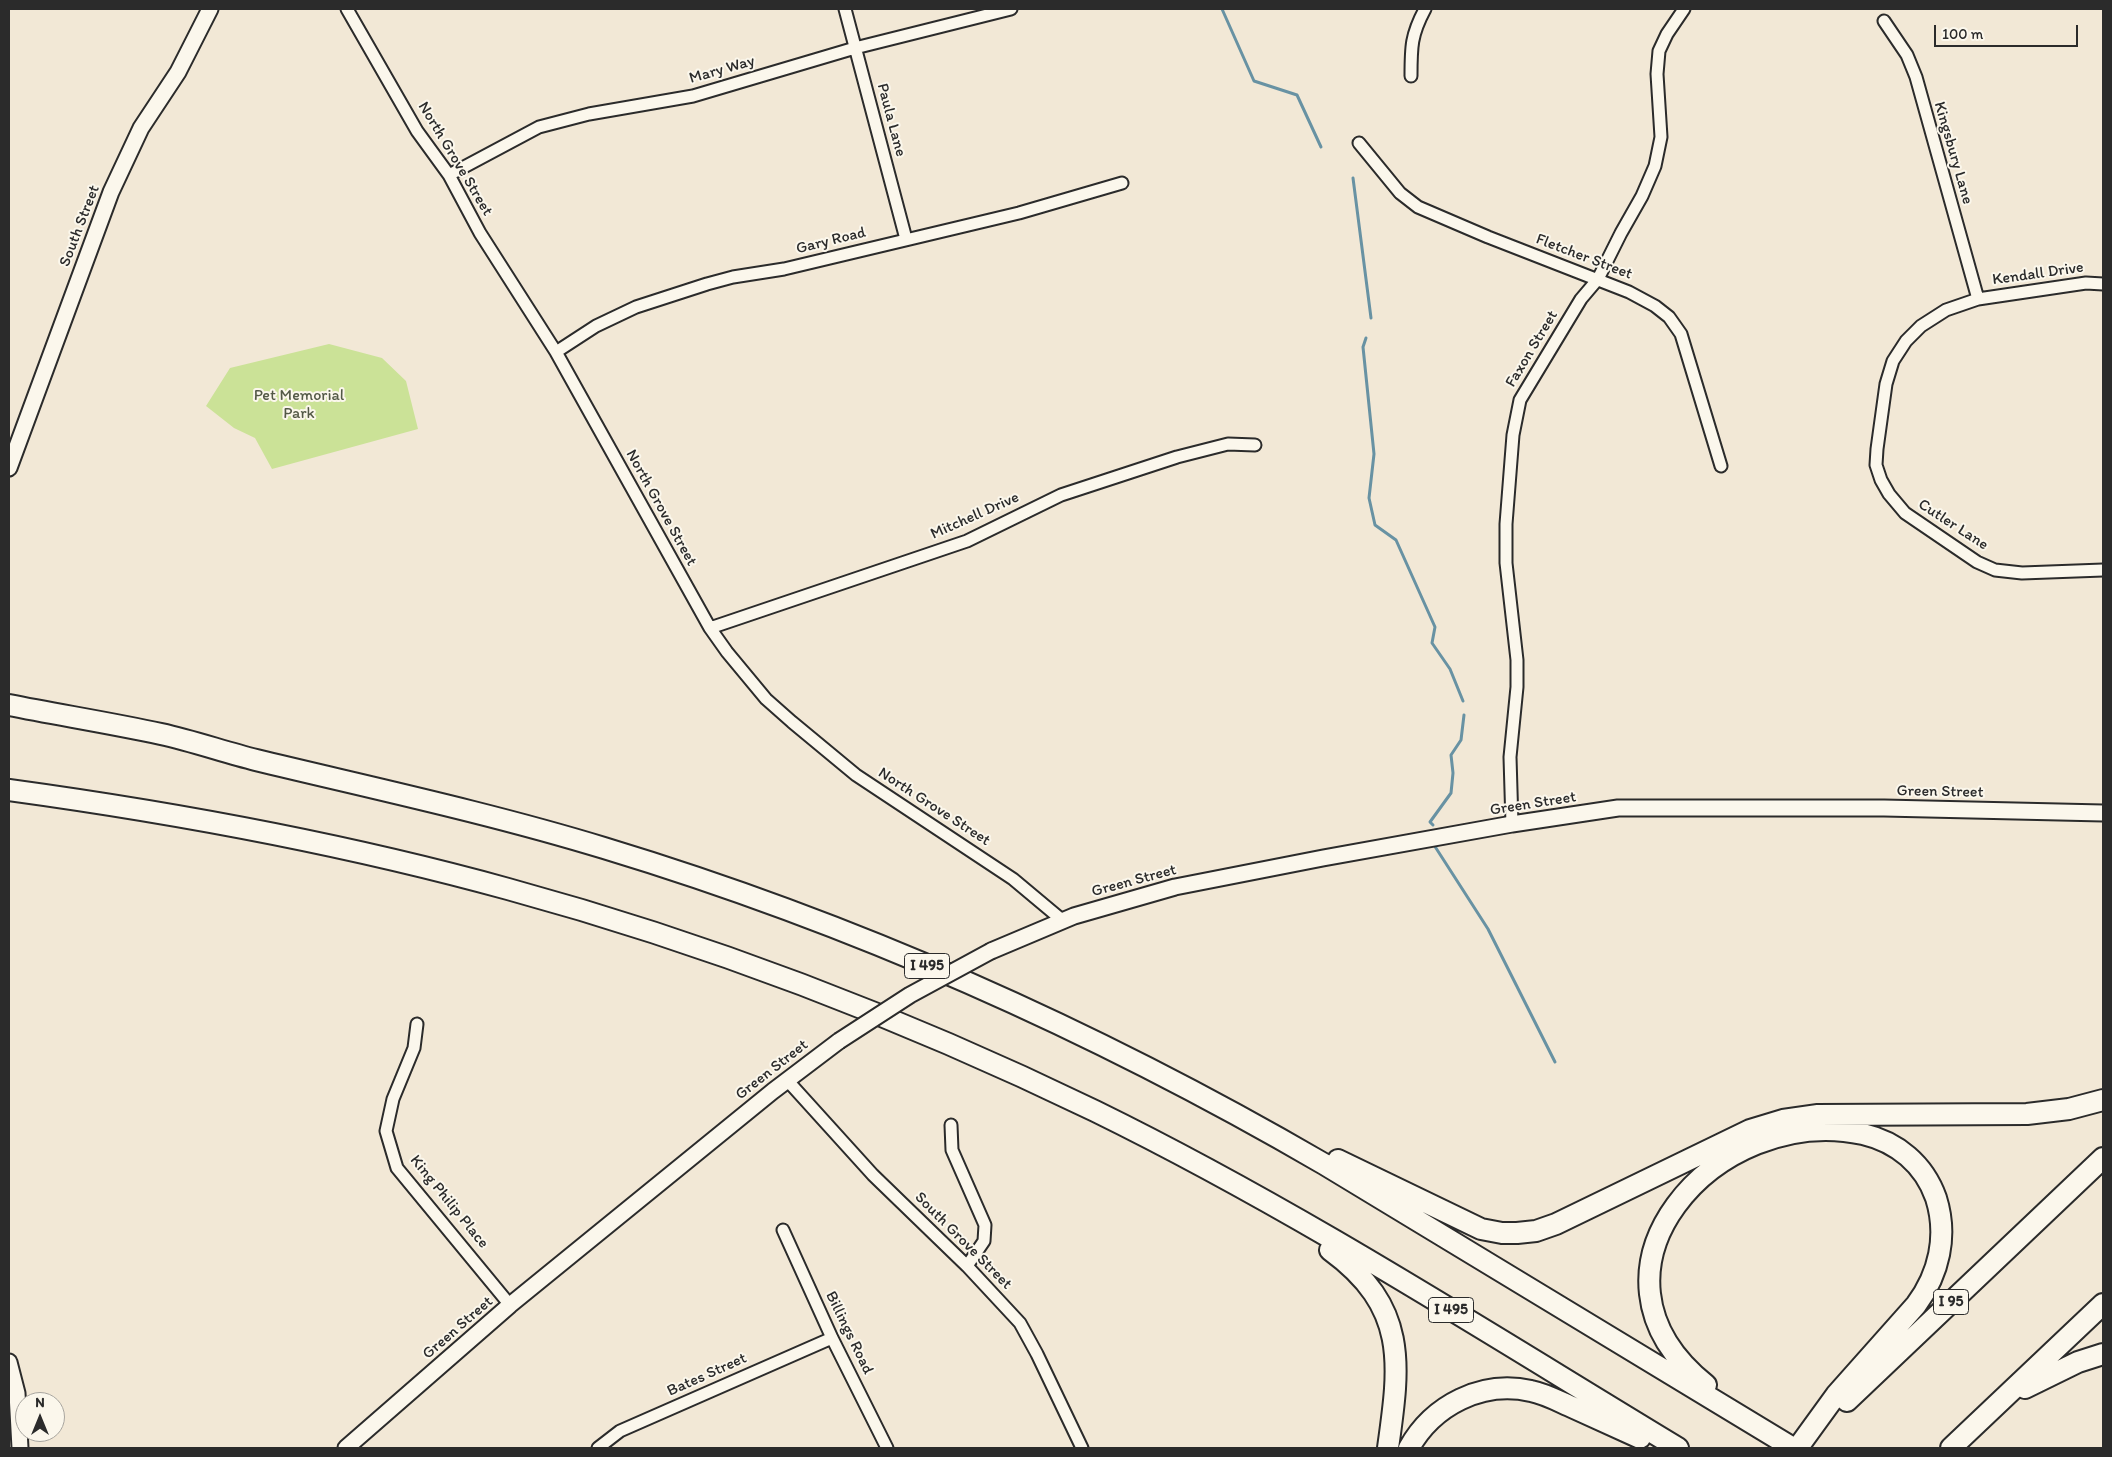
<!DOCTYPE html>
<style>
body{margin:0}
#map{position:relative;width:2112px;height:1457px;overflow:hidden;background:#f2e8d6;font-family:Itim,sans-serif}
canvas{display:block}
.frame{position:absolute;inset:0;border:10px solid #2b2b2b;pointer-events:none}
.north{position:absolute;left:15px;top:1392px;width:50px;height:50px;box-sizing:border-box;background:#fbf7ec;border:1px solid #a8a59f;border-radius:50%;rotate:0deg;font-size:14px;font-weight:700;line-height:20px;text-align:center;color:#2b2b2b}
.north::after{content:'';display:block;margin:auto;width:18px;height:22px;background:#2b2b2b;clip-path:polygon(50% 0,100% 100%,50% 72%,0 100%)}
.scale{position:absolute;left:1934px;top:25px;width:144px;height:22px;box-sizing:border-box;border:2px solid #2b2b2b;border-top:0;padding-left:6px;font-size:15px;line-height:18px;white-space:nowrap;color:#2b2b2b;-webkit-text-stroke:4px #fbf7ec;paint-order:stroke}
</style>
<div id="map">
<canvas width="2112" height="1457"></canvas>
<div class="frame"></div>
<div class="north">N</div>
<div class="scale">100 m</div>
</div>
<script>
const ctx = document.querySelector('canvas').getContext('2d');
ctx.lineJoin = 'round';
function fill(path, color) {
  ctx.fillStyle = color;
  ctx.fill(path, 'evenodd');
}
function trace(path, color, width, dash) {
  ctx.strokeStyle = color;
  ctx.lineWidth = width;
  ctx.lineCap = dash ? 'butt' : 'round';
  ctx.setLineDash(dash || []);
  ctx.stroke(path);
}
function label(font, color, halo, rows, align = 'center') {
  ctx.font = font + ' Itim,sans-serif';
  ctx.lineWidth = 4;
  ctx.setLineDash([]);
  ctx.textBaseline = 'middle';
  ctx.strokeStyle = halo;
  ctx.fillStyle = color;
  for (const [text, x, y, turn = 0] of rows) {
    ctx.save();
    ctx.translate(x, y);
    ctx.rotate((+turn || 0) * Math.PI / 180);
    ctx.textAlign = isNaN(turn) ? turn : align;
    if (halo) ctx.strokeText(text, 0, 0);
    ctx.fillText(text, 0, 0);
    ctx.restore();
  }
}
fill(new Path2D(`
 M 329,344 L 382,358 L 406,381 L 418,429 L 272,469 L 255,438 L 234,428 L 206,406 L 230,368 Z`), '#cbe297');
trace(new Path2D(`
 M 1222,9 L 1254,81 L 1297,95 L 1321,147
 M 1353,178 L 1371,318
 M 1366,338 L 1363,347 L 1374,454 L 1369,498 L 1375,525 L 1396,540 L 1435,627 L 1432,643 L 1450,669 L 1463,701
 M 1433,825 L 1430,822 L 1451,793 L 1453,773 L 1451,755 L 1461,740 L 1464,715
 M 1434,845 L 1488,929 L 1555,1062`), '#6892a3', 3);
const street = new Path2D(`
 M 347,9 L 417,131 L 449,175 L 480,233 L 556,352 L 710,628 L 727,652 L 766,699 L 792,722 L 856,775 L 1013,879 L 1062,920
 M 845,9 L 906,239
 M 1884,21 L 1907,55 L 1916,77 L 1978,299
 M 1411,76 C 1411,47 1411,35 1425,9
 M 1359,143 L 1400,193 L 1418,207 L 1488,237 L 1629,292 L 1655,306 L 1669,317 L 1681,334 L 1721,466
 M 449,175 L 539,127 L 589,114 L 693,96 L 855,48 L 1011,9
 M 2103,284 L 2086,283 L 1978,299 L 1946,310 L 1921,326 L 1906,341 L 1893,361 L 1886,384 L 1877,449 L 1876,465 L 1881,480 L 1889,494 L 1905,513 L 1977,562 L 1995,570 L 2022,573 L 2103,570
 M 556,352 L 596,326 L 636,307 L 707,284 L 733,277 L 784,269 L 1019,213 L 1122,183
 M 710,628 L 967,541 L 1061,495 L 1177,457 L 1228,444 L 1255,445
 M 1512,824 L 1510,757 L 1517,687 L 1517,660 L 1506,563 L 1506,524 L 1513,435 L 1520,400 L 1581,299 L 1598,279 L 1621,233 L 1642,196 L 1655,166 L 1661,137 L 1657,74 L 1659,51 L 1667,34 L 1684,9
 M 417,1024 L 414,1048 L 393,1099 L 386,1131 L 397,1168 L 510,1305
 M 787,1080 L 873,1175 L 967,1266 L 1020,1323 L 1037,1354 L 1082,1448
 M 951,1125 L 952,1150 L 985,1225 L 984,1241 L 967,1266
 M 783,1230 L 832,1338 L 887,1448
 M 598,1448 L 620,1431 L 832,1338`);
const secondary = new Path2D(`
 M 9,468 L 111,192 L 141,128 L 178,72 L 210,9
 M 991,951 L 1074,916 L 1175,887 L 1323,858 L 1512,824 L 1618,808 L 1884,808 L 2103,813
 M 9,1362 L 17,1393 L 20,1448
 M 346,1448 L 510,1305 L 773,1091 L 839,1041`);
const highway = new Path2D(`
 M 9,705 C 59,715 110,723 161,734 C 193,741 224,752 256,760 C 372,788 489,813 604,848 C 855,924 1097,1032 1324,1164 L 1793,1448
 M 9,790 C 177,813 345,844 508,889 C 710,944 907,1020 1095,1111 C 1297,1210 1486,1332 1678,1448
 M 1338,1160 L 1481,1229 L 1502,1233 L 1517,1233 L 1536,1231 L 1556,1224 L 1750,1130 L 1783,1120 L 1818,1115 L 2027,1114 L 2069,1109 L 2103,1100
 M 1330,1250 C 1408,1307 1400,1363 1388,1448
 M 1706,1385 C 1564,1272 1716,1102 1863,1134 C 1897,1142 1924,1164 1936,1198 C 1948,1236 1939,1274 1916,1305 L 1836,1395 L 1799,1446
 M 2025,1388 L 2078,1362 L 2103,1354
 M 1847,1401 L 2103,1158
 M 1409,1448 C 1433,1405 1482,1380 1531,1391 C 1546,1394 1560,1402 1574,1408 C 1596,1418 1618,1428 1640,1438
 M 1951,1448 L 2103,1304`);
trace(street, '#2b2b2b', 15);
trace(secondary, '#2b2b2b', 19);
trace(highway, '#2b2b2b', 24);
trace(street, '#fbf7ec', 11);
trace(secondary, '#fbf7ec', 15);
trace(highway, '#fbf7ec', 20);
const secondaryBridge = new Path2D(`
 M 839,1041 L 910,995 L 991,951`);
trace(secondaryBridge, '#2b2b2b', 19, []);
trace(secondaryBridge, '#fbf7ec', 15);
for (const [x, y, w] of [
 [927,966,45],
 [1951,1302,35],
 [1451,1310,45]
]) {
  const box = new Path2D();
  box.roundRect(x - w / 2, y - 12.5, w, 25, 4);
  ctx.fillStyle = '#fbf7ec';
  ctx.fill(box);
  trace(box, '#2b2b2b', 1);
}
label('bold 15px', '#2b2b2b', null, [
 ["I 495",927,966],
 ["I 95",1951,1302],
 ["I 495",1451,1310]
]);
label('16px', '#2b2b2b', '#fbf7ec', [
 ["Mary Way",722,70,-16],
 ["Paula Lane",891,120,75],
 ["Kingsbury Lane",1953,153,74],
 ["North Grove Street",455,159,59],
 ["South Street",80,226,-69],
 ["Gary Road",831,241,-14],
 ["Fletcher Street",1584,257,21],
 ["Kendall Drive",2038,274,-8],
 ["Faxon Street",1532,349,-59],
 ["North Grove Street",661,508,61],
 ["Mitchell Drive",975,516,-24],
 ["Cutler Lane",1953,525,33],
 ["Green Street",1940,792,1],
 ["Green Street",1533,804,-9],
 ["North Grove Street",934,807,33],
 ["Green Street",1134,881,-15],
 ["Green Street",772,1070,-38],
 ["King Philip Place",449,1202,51],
 ["South Grove Street",963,1241,45],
 ["Green Street",458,1328,-41],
 ["Billings Road",849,1333,64],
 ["Bates Street",707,1375,-24]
]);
label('16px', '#535946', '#fbf7ec', [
 ["Pet Memorial",299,396],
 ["Park",299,414]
]);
</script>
